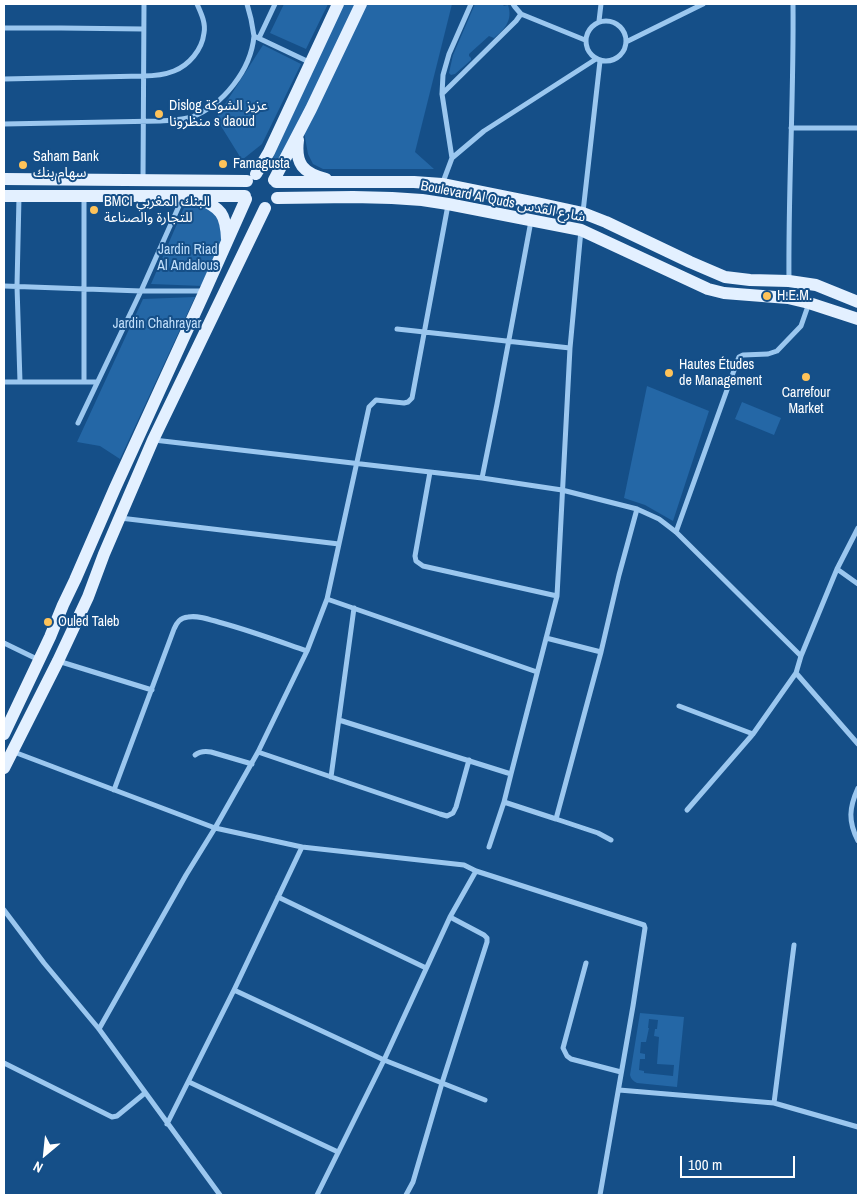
<!DOCTYPE html>
<meta charset="utf-8">
<style>
body{margin:0}
#map{position:relative;width:862px;height:1199px;overflow:hidden;background:#154f88;font-family:"Archivo Narrow",sans-serif}
canvas{display:block}
.frame{position:absolute;inset:0;border:5px solid #fff;pointer-events:none}
.north{position:absolute;left:20px;top:1129px;width:50px;height:50px;-webkit-text-stroke:4px #154f88;paint-order:stroke;rotate:208deg;font-size:14px;font-weight:700;line-height:20px;text-align:center;color:#fff}
.north::after{content:'';display:block;margin:auto;width:18px;height:22px;background:#fff;clip-path:polygon(50% 0,100% 100%,50% 72%,0 100%)}
.scale{position:absolute;left:680px;top:1156px;width:115px;height:22px;box-sizing:border-box;border:2px solid #fff;border-top:0;padding-left:6px;font-size:15px;line-height:18px;white-space:nowrap;color:#fff;-webkit-text-stroke:4px #154f88;paint-order:stroke}
</style>
<div id="map">
<canvas width="862" height="1199"></canvas>
<div class="frame"></div>
<div class="north">N</div>
<div class="scale">100 m</div>
</div>
<script>
const ctx = document.querySelector('canvas').getContext('2d');
ctx.lineJoin = 'round';
function fill(path, color) {
  ctx.fillStyle = color;
  ctx.fill(path, 'evenodd');
}
function trace(path, color, width, dash) {
  ctx.strokeStyle = color;
  ctx.lineWidth = width;
  ctx.lineCap = dash ? 'butt' : 'round';
  ctx.setLineDash(dash || []);
  ctx.stroke(path);
}
function label(font, color, halo, rows, align = 'center') {
  ctx.font = font + ' "Archivo Narrow","Noto Sans Arabic",sans-serif';
  ctx.lineWidth = 4;
  ctx.setLineDash([]);
  ctx.textBaseline = 'middle';
  ctx.strokeStyle = halo;
  ctx.fillStyle = color;
  for (const [text, x, y, turn = 0] of rows) {
    ctx.save();
    ctx.translate(x, y);
    ctx.rotate((+turn || 0) * Math.PI / 180);
    ctx.textAlign = isNaN(turn) ? turn : align;
    if (halo) ctx.strokeText(text, 0, 0);
    ctx.fillText(text, 0, 0);
    ctx.restore();
  }
}
fill(new Path2D(`
 M 284,4 L 328,4 L 306,49 L 270,33 Z
 M 343,4 L 356,4 L 280,161 L 273,158 Z
 M 364,4 L 452,4 L 415,152 L 434,169 L 323,169 L 313,164 L 308,154 L 304,132 Z
 M 475,4 L 502,4 L 504,6 L 508,5 C 513,20 505,29 494,38 L 489,36 L 469,54 L 469,56 L 471,58 L 471,60 L 455,74 L 451,75 L 449,73 L 453,55 Z
 M 263,45 L 301,64 L 262,144 L 242,160 L 216,118 Z
 M 195,201 L 215,209 L 223,237 L 203,286 L 151,284 L 186,203 Z
 M 195,297 L 120,459 L 100,446 L 77,442 L 143,299 Z
 M 647,386 L 709,411 L 673,521 L 645,505 L 624,498 Z
 M 742,402 L 781,418 L 774,435 L 735,419 Z
 M 640,1013 L 684,1017 L 677,1087 L 637,1083 C 633,1081 631,1079 630,1075 ZM 649,1019 L 658,1020 L 657,1029 L 655,1029 L 654,1036 L 659,1037 L 657,1064 L 674,1065 L 673,1076 L 644,1073 L 644,1071 L 639,1070 L 640,1059 L 645,1059 L 645,1054 L 640,1053 L 641,1042 L 646,1042 L 649,1028 L 648,1028 Z`), '#2467a6');
trace(new Path2D(`
 M 247,4 L 251,19 L 254,36 L 309,62
 M 513,4 L 515,7 L 521,14 L 585,40
 M586 41a20 20 0 1 1 40 0a20 20 0 1 1-40 0Z
 M 599,21 L 601,4
 M 4,28 L 61,28 L 143,29
 M 259,38 L 275,4
 M 626,42 L 703,4
 M 4,79 L 143,76 C 154,76 164,75 174,71 C 189,65 202,50 204,33 C 206,23 201,13 197,4
 M 442,94 L 516,21 L 521,14
 M 4,124 L 160,121 C 171,120 182,120 192,117 C 223,105 251,70 254,36
 M 791,128 L 858,128
 M 452,158 L 484,131 L 596,59
 M 143,180 L 144,4
 M 443,182 L 452,158 L 442,94 L 443,75 L 449,54 L 471,4
 M 19,197 L 17,286 L 20,382
 M 84,197 L 84,382
 M 583,212 L 600,61
 M 789,281 C 788,188 794,96 793,4
 M 4,286 L 141,291 L 205,291
 M 397,329 L 570,348
 M 4,382 L 97,382
 M 78,423 L 141,291 L 183,197
 M 154,440 L 482,478 L 562,490 L 637,509 L 659,519 L 676,532 L 801,656
 M 430,472 L 415,556 L 416,561 L 423,566 L 557,596
 M 482,478 L 497,404 L 531,221
 M 676,532 L 737,362 L 739,357 L 743,355 L 768,354 L 777,351 L 801,326 L 809,303
 M 339,544 L 369,407 L 376,400 L 404,403 L 408,402 L 412,398 L 448,205
 M 837,569 L 858,584
 M 327,599 L 537,672
 M 546,638 L 601,652
 M 4,643 L 39,660
 M 58,661 L 152,690
 M 796,673 L 858,744
 M 679,706 L 753,734
 M 339,720 L 511,774
 M 14,752 L 215,828 L 302,847 L 234,990 L 167,1124
 M 258,752 L 440,814 L 447,816 L 453,813 L 456,807 L 469,760
 M 195,755 C 200,751 205,751 211,752 L 252,764
 M 331,777 L 354,608
 M 858,788 C 849,808 848,821 858,841
 M 114,790 L 174,629 C 177,622 180,618 188,617 C 199,615 211,620 222,623 C 251,631 278,641 307,651
 M 504,802 L 556,819
 M 687,810 L 753,734 L 796,673 L 801,656 L 837,569 L 858,528
 M 611,840 L 598,833 L 556,819 L 601,652 L 619,575 L 637,509
 M 302,847 L 464,865 L 476,871 L 644,925 L 645,928 L 633,1006 L 600,1195
 M 489,847 L 504,802 L 511,774 L 557,596 L 570,348 L 581,230
 M 278,897 L 426,968
 M 4,910 L 44,963 L 99,1029 L 220,1195
 M 586,963 L 563,1048 L 567,1056 L 571,1059 L 621,1072
 M 234,990 L 384,1060 L 485,1100
 M 99,1029 L 186,875 L 215,828 L 258,752 L 307,651 L 327,599 L 339,544 L 120,518
 M 4,1063 L 112,1117 L 117,1116 L 145,1093
 M 189,1082 L 338,1152
 M 619,1090 L 774,1103 L 858,1127
 M 774,1103 L 794,945
 M 317,1195 L 384,1060 L 450,917 L 476,871
 M 406,1195 L 413,1182 L 442,1083 L 487,942 L 487,938 L 484,935 L 450,917`), '#9bc7ef', 5);
trace(new Path2D(`
 M 298,140 C 295,164 303,173 326,179
 M 256,174 L 269,152 L 338,4
 M 4,179 L 247,181
 M 274,180 L 311,109 L 361,4
 M 276,182 L 414,182 L 442,184 L 536,203 L 583,213 L 606,222 L 690,262 L 725,277 L 750,280 L 789,281 L 816,285 L 858,302
 M 4,196 L 245,196
 M 198,198 C 221,208 226,214 227,239
 M 277,198 L 353,197 L 392,198 L 422,200 L 448,204 L 581,230 L 708,289 L 724,293 L 788,298 L 809,303 L 858,319
 M 4,734 L 50,637 L 63,605 L 75,580 L 115,488 L 205,291 L 246,199
 M 4,768 L 58,661 L 88,597 L 104,554 L 153,440 L 265,208`), '#e3f0ff', 12);
for (const [x, y, r, color] of [
 [159,114,5,"#ffc359"],
 [223,164,5,"#ffc359"],
 [23,165,5,"#ffc359"],
 [94,210,5,"#ffc359"],
 [767,296,5,"#ffc359"],
 [669,373,5,"#ffc359"],
 [806,377,5,"#ffc359"],
 [48,622,5,"#ffc359"]
]) {
  const dot = new Path2D();
  dot.arc(x, y, r, 0, 2 * Math.PI);
  ctx.fillStyle = color;
  ctx.fill(dot);
  trace(dot, '#154f88', 2);
}
label('14px', '#fff', '#154f88', [
 ["Dislog عزيز الشوكة",169,106],
 ["منظرونا s daoud",169,122],
 ["Saham Bank",33,157],
 ["سهام بنك",33,173],
 ["Famagusta",233,164],
 ["BMCI البنك المغربي",104,202],
 ["للتجارة والصناعة",104,218],
 ["H.E.M.",777,296],
 ["Hautes Études",679,365],
 ["de Management",679,381],
 ["Carrefour",806,393,"center"],
 ["Market",806,409,"center"],
 ["Ouled Taleb",58,622]
], 'left');
label('14px', '#fff', '#154f88', [
 ["Boulevard Al Quds شارع القدس",503,202,11]
]);
label('14px', '#c1dffb', '#154f88', [
 ["Jardin Riad",188,250],
 ["Al Andalous",188,266],
 ["Jardin Chahrayar",157,324]
]);
</script>
